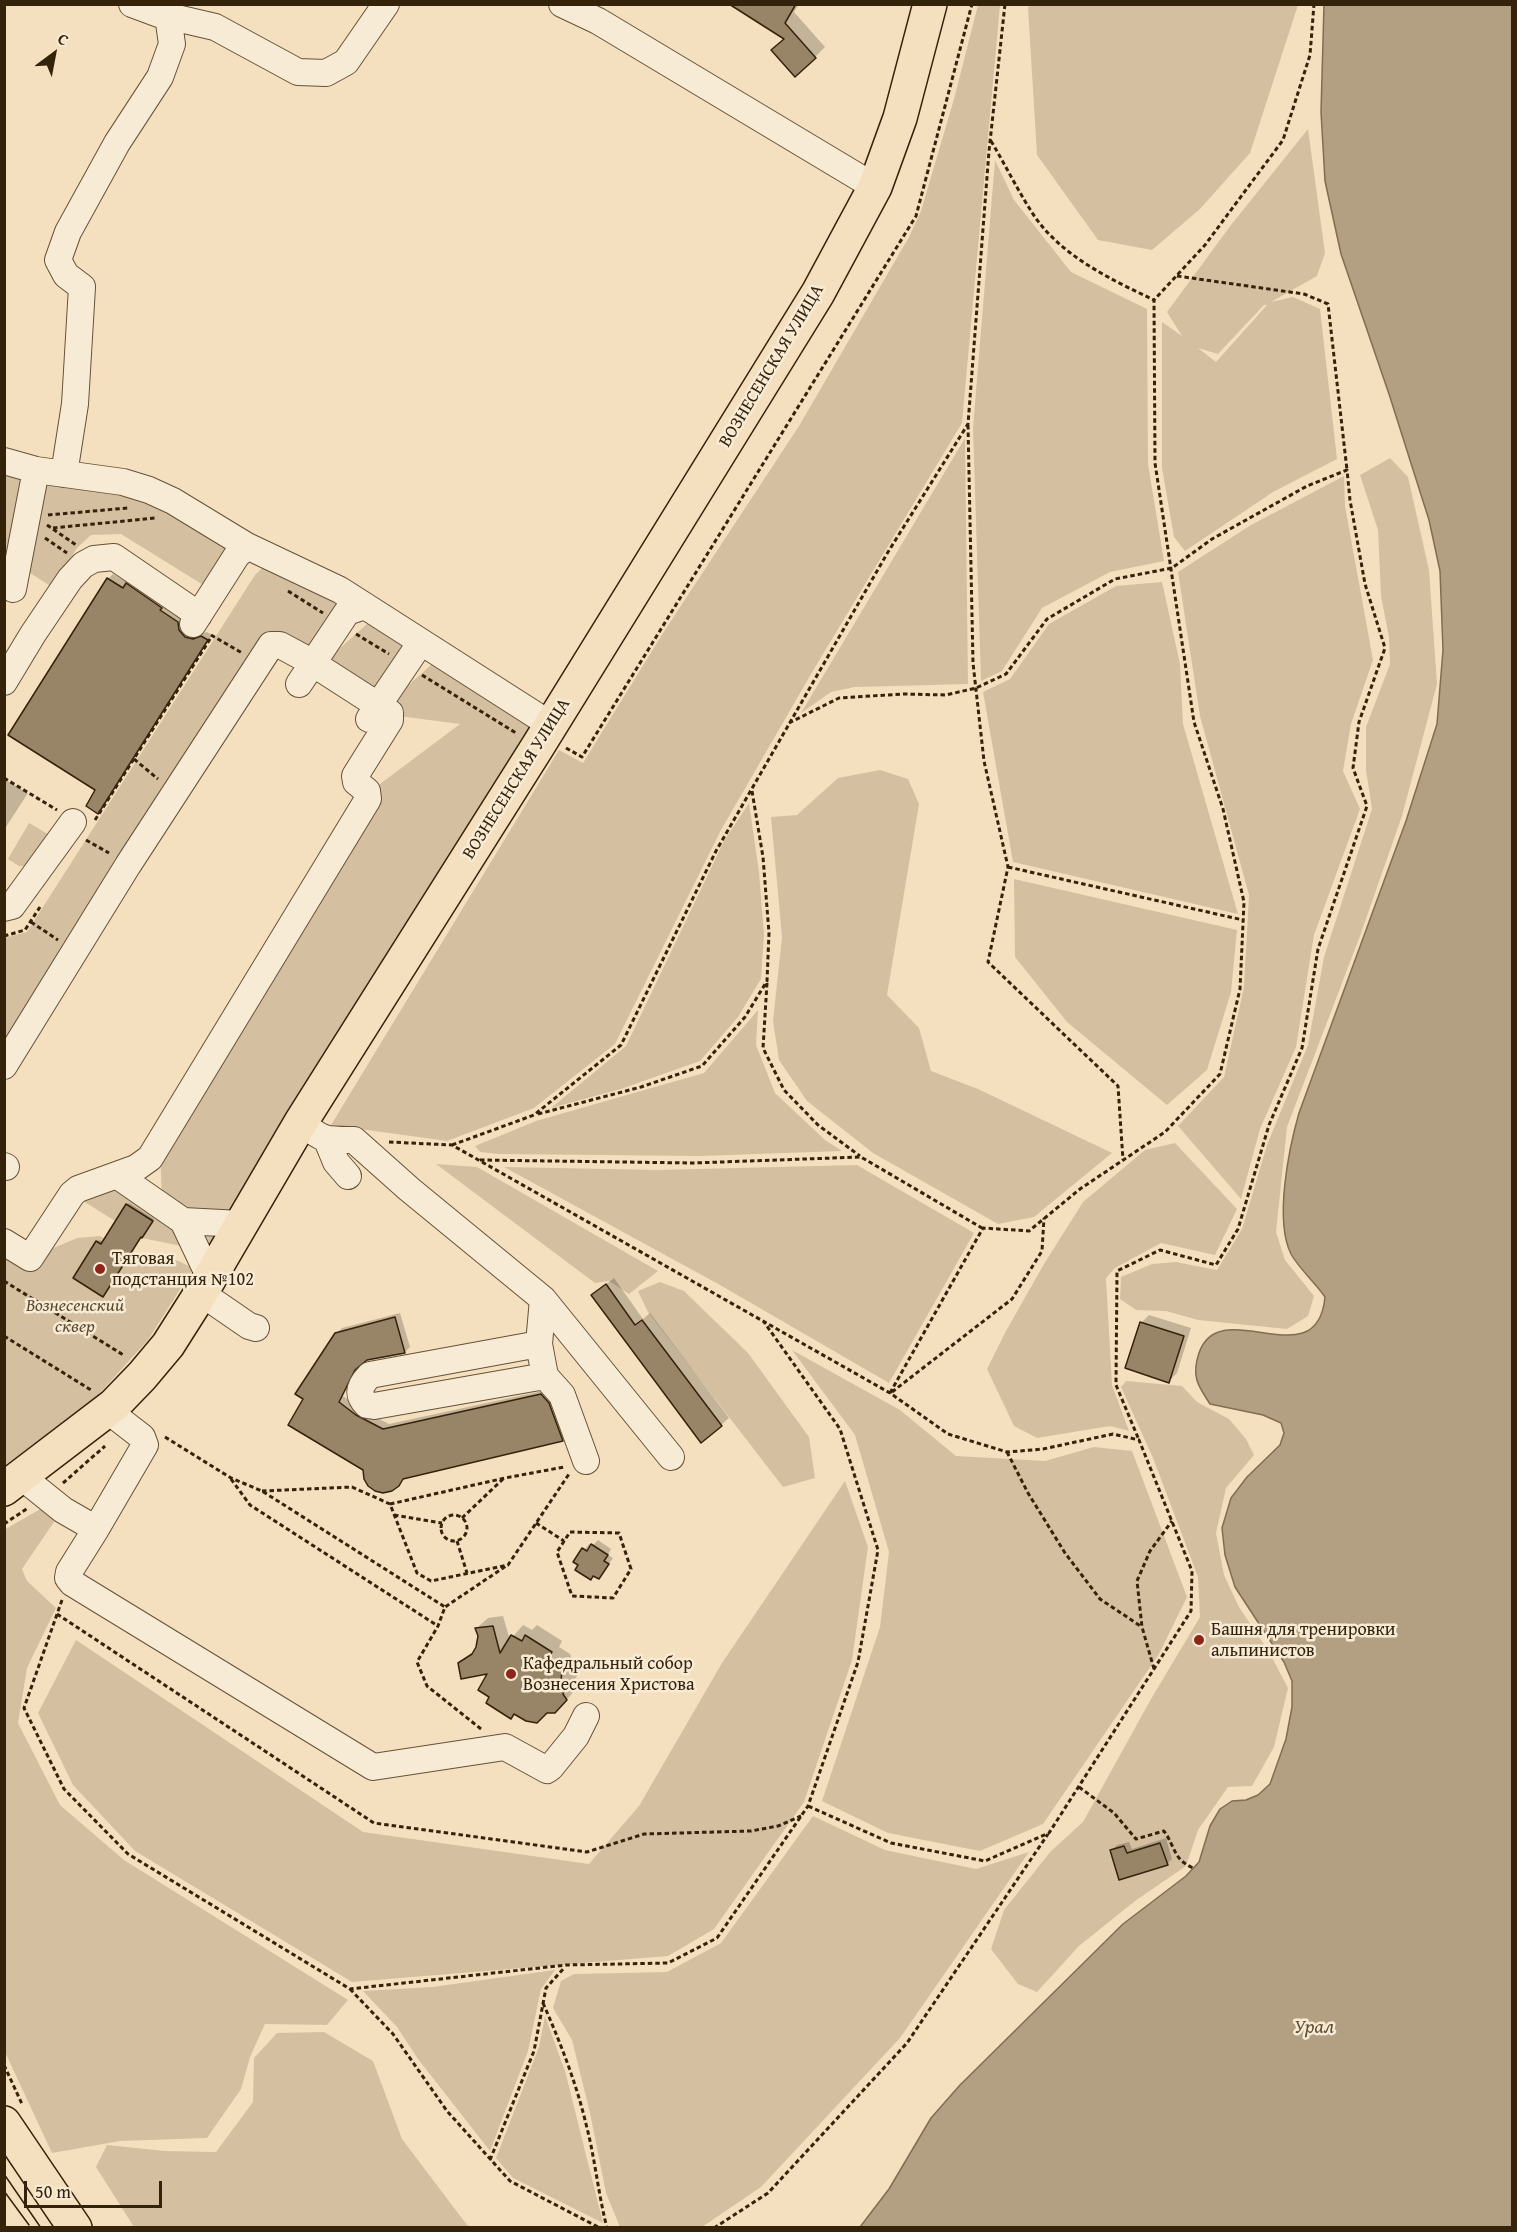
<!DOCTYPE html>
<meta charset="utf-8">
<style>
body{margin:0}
#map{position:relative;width:1517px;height:2232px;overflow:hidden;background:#f4e0be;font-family:"Gentium Book Plus",serif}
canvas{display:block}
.frame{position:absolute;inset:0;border:6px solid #35220b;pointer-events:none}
.north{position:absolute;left:24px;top:24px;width:60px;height:60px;-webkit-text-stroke:4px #f8ebd5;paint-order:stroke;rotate:32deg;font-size:16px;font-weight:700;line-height:24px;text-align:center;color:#35220b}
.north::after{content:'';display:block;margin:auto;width:21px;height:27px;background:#35220b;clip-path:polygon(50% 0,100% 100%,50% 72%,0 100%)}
.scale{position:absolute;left:24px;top:2181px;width:138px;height:27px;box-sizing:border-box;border:3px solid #35220b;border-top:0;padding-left:8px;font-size:18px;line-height:21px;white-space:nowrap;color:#35220b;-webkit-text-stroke:4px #f8ebd5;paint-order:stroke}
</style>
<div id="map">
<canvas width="1517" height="2232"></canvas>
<div class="frame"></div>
<div class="north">С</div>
<div class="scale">50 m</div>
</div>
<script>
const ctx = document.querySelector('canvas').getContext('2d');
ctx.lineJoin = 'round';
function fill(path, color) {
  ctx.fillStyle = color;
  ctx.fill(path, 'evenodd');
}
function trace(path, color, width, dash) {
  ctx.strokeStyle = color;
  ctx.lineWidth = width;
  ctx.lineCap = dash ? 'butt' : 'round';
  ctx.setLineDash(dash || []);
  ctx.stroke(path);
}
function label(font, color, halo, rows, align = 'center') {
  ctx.font = font + ' "Gentium Book Plus",serif';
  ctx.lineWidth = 5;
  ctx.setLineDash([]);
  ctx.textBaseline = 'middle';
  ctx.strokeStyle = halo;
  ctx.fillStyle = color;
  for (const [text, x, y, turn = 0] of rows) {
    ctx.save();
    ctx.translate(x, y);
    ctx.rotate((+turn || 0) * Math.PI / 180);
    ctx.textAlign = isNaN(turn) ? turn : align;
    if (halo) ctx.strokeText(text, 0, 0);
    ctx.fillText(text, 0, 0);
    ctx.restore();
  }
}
fill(new Path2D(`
 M 1030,4 L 1298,5 L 1250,153 L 1200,209 L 1152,250 L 1098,240 L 1037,155 L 1028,8 Z
 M 978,5 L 1000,5 L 962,423 L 814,669 L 721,830 L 615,1044 L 534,1108 L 447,1141 L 331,1125 L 559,750 L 583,763 L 663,633 L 799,426 L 909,237 L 921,211 L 954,99 Z
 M 1308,129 L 1325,253 L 1317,276 L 1271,302 L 1293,297 L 1320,309 L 1337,459 L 1273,492 L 1185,551 L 1174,537 L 1162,468 L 1162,322 L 1182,336 L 1167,312 L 1231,225 ZM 1264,305 L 1267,305 L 1216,362 L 1198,348 L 1218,354 Z
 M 995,160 L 1014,200 L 1071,272 L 1147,309 L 1148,464 L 1164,561 L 1110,572 L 1042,608 L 1002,671 L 981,681 L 973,428 Z
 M 965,438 L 968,684 L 855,687 L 831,692 L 801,713 Z
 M 4,453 L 133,478 L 233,537 L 213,591 L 121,534 L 91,535 L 77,548 L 52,587 L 5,557 Z
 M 1390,458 L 1408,477 L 1429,570 L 1437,684 L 1402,816 L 1360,936 L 1287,1127 L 1276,1232 L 1285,1260 L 1314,1296 L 1308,1316 L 1287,1329 L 1198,1320 L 1166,1311 L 1136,1310 L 1120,1299 L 1121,1277 L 1152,1264 L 1176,1262 L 1217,1270 L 1242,1229 L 1267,1145 L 1308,1045 L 1324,957 L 1372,809 L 1366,770 L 1366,727 L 1390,664 L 1389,637 L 1381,596 L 1378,530 L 1360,475 Z
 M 1344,476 L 1345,506 L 1373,660 L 1351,724 L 1343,771 L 1360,809 L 1314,935 L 1296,1047 L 1260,1129 L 1241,1199 L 1178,1126 L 1224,1077 L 1244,987 L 1249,895 L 1200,716 L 1178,572 L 1251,525 Z
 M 263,567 L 346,602 L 306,659 L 274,644 L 5,1066 L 5,938 L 27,932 L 255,575 Z
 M 1162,582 L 1180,664 L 1183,724 L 1238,914 L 1013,862 L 983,692 L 1010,679 L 1049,624 L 1116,586 Z
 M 368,623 L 410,640 L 371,700 L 319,667 Z
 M 432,664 L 536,722 L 525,745 L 206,1251 L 142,1238 L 152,1221 L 126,1204 L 115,1221 L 72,1194 L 118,1176 L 162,1203 L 160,1143 L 368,793 L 460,724 L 391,715 L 383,708 Z
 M 880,770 L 908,779 L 919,804 L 887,995 L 919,1028 L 931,1071 L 978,1089 L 1112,1153 L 1034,1217 L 998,1224 L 873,1153 L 807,1101 L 779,1060 L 773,1021 L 782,937 L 771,817 L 797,815 L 838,778 Z
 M 749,803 L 759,872 L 764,935 L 761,979 L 738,1017 L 700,1061 L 621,1089 L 551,1108 L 626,1046 L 724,841 Z
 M 29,823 L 48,834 L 28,866 L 19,866 L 8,859 Z
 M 1014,879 L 1237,930 L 1231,992 L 1207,1070 L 1167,1105 L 1067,1022 L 1015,957 Z
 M 758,1010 L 756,1045 L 775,1093 L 825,1140 L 842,1151 L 700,1156 L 499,1154 L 480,1152 L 475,1146 L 536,1121 L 704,1073 Z
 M 1175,1143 L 1237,1209 L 1215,1255 L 1161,1243 L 1115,1268 L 1106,1278 L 1112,1385 L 1129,1431 L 1110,1426 L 1037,1438 L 1014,1426 L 987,1369 L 1006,1331 L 1044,1264 L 1083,1202 L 1145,1150 Z
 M 436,1164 L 477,1167 L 658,1271 L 629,1294 L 609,1281 L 595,1283 Z
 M 857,1165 L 974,1233 L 889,1383 L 720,1285 L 504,1167 L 658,1170 Z
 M 100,1236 C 113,1243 129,1255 143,1258 C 166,1262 172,1254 193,1269 L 148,1340 L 98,1395 L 5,1466 L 5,1242 L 30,1258 L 77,1238 Z
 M 660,1282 L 684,1291 L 748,1353 L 809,1437 L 815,1478 L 783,1487 L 648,1312 L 638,1291 Z
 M 792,1350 L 900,1410 L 956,1456 L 1045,1461 L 1094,1447 L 1132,1451 L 1187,1597 L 1159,1654 L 1043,1824 L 980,1851 L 888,1833 L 822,1801 L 880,1627 L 889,1552 L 855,1435 Z
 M 1126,1381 L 1182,1386 L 1197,1402 L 1229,1419 L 1246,1439 L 1254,1455 L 1226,1488 L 1216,1533 L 1224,1575 L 1239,1607 L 1269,1652 L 1288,1688 L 1274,1747 L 1252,1786 L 1228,1787 L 1198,1830 L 1186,1866 L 1135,1901 L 1079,1946 L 1037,1992 L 1018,1984 L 991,1949 L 1004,1910 L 1051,1851 L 1083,1822 L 1151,1699 L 1200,1617 L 1198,1577 L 1153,1458 L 1121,1387 Z
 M 845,1481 L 868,1547 L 852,1660 L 804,1802 L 714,1929 L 668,1956 L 352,1982 L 135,1851 L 73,1785 L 38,1713 L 76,1640 L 363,1832 L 589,1864 L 639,1806 L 722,1663 Z
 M 42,1508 L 56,1519 L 22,1569 L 27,1581 L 56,1608 L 27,1668 L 18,1723 L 60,1805 L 124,1860 L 348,2000 L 327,2025 L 265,2024 L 250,2057 L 241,2089 L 207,2138 L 120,2141 L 52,2153 L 5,2052 L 4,1530 Z
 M 813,1816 L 885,1850 L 976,1869 L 1029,1852 L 900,2038 L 761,2187 L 702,2227 L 620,2227 L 606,2193 L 590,2113 L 572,2040 L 553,2008 L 561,1981 L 574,1974 L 667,1972 L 721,1943 Z
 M 555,1970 L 541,1989 L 528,2051 L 490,2151 L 418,2059 L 397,2027 L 363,1991 L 432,1987 Z
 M 545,2016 L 565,2071 L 603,2223 L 513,2178 L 496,2158 L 539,2047 Z
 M 324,2032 L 373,2061 L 402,2139 L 467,2225 L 472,2227 L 134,2227 L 96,2167 L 107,2145 L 165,2151 L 216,2152 L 253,2102 L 254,2058 L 277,2033 Z`), '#d4c0a0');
const water = new Path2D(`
 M 1324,5 L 1512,5 L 1512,2227 L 860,2227 L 889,2189 L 931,2118 L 960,2085 L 1123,1924 L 1186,1876 L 1199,1862 L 1210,1826 L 1220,1809 L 1232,1801 L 1246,1800 L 1258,1795 L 1270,1784 L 1286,1739 L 1292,1707 L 1292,1681 L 1284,1662 L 1235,1587 L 1225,1555 L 1222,1528 L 1231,1498 L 1247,1477 L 1280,1445 L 1284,1433 L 1281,1423 L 1263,1415 L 1210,1404 C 1198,1386 1191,1376 1199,1353 C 1220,1292 1317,1380 1325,1297 C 1315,1282 1300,1270 1291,1254 C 1274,1220 1289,1148 1299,1113 L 1406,821 L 1437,724 L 1443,650 L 1440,571 L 1429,520 L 1389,394 L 1341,254 L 1325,181 L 1321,112 Z`);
fill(water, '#b39f81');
trace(water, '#816d52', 1.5);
fill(new Path2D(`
 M 733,4 L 799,4 L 794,12 L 825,47 L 815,57 Z
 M 113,574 L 128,583 L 132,579 L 183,617 L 199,634 L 207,632 L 212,635 L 98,812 L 97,789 L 108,579 Z
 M 4,779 L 28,793 L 4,830 Z
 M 129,1203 L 154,1219 L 144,1234 L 75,1277 L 97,1242 L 99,1240 L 103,1242 Z
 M 614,1278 L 643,1319 L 650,1313 L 729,1418 L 721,1425 L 593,1295 Z
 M 400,1313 L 410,1347 L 405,1352 L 367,1359 L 358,1365 L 343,1396 L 362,1410 L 389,1424 L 547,1390 L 567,1434 L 562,1439 L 405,1476 L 398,1485 L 365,1469 L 290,1424 L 336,1334 L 342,1328 Z
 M 1149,1315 L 1191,1328 L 1177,1373 L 1169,1381 L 1141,1323 Z
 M 598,1540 L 611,1549 L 608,1555 L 613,1558 L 599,1578 L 575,1562 L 589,1544 L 592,1546 Z
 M 503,1616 L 510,1640 L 523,1625 L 532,1630 L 537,1625 L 562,1641 L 559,1647 L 570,1654 L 572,1659 L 571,1670 L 578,1674 L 573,1683 L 577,1688 L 561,1706 L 515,1713 L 492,1696 L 490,1672 L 460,1663 L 477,1648 L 480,1636 L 477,1628 L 488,1618 Z
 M 1166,1838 L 1172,1859 L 1167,1864 L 1112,1850 L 1117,1845 L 1129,1842 L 1132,1849 Z`), '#0003');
const building = new Path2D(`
 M 729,4 L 796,4 L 785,23 L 816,58 L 795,77 L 771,50 L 784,39 Z
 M 107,578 L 123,588 L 126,583 L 162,608 L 160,610 L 178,622 L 179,630 L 185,637 L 193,639 L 201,636 L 208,640 L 98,814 L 86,806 L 95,790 L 8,735 Z
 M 126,1204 L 153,1221 L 142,1238 L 141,1237 L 103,1297 L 73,1278 L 96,1241 L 101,1244 Z
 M 606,1284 L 635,1325 L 642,1320 L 722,1426 L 701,1443 L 591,1295 Z
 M 395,1317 L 405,1353 L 367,1360 L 355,1370 L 339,1402 L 356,1415 L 383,1429 L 541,1394 L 549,1403 L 563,1441 L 403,1479 L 399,1486 L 392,1491 L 383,1493 L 375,1491 L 368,1486 L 364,1479 L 363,1470 L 288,1425 L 303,1399 L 295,1394 L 335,1333 Z
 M 1140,1322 L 1184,1336 L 1169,1383 L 1125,1368 Z
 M 591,1544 L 608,1555 L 604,1561 L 609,1564 L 599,1579 L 593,1576 L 591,1580 L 575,1570 L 578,1565 L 573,1562 L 582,1548 L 587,1551 Z
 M 493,1626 L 500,1653 L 511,1635 L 522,1641 L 525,1635 L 552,1652 L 549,1658 L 560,1665 L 562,1670 L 561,1681 L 568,1685 L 563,1694 L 567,1700 L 555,1713 L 547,1713 L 537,1723 L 526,1721 L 514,1714 L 511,1719 L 486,1703 L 489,1697 L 478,1690 L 487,1674 L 461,1679 L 458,1663 L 472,1654 L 476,1647 L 478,1636 L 475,1628 Z
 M 1160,1843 L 1168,1865 L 1119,1880 L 1110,1850 L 1124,1846 L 1127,1853 Z`);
fill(building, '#988568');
trace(building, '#35220b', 1.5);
const minor = new Path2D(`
 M 132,4 L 159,14 L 215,27 L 298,72 L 326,73 L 346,62 L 386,4
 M 562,4 L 598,21 L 875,187
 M 4,461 L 36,470 L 123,482 L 149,490 L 173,501 L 247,546 L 237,555 L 193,624
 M 64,474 L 75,404 L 82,287 L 66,275 L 58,260 L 68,232 L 117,143 L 160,77 L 172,44 L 168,16
 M 247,546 L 340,590 L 551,725
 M 13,589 L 36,470
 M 4,682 L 33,634 L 70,579 L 83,565 L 94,559 L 114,557 L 199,615
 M 299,684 L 347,612 L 365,606
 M 369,719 L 421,642
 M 4,908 L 12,906 L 73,822
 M 4,1066 L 128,865 L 271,645 L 280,645 L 306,659 L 390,713 L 390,720 L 355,776 L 356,782 L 367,791 L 368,799 L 150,1158 L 136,1168 L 78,1189 L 72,1194 L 30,1258 L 4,1242
 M 301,1122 C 323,1141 325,1140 354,1140 L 409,1189 L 543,1299 L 671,1457
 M 327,1140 L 336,1162 L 348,1176
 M 4,1166 L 6,1167
 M 118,1176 L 183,1221 L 241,1224
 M 183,1221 L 210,1278
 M 201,1293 L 249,1326 L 256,1328
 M 543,1299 L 539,1344 L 545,1376 L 562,1395 L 586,1461
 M 539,1344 L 370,1375 C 360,1385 356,1394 367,1405 L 374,1406 L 545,1376
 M 107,1410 L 142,1437 L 145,1445 L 96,1529 L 69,1572 L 68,1578 L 72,1583 L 373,1767 L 505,1747 L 547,1770 L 551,1767 L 576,1736 L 586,1716
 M 22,1477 L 63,1510 L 96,1529`);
const major = new Path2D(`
 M 4,1489 L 114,1405 L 142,1376 L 168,1345 L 201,1293 L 301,1122 L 538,746 L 818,293 L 875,187 L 900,118 L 930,4
 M 4,2123 L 75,2228`);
trace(minor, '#655238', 28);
trace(major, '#35220b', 36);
trace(new Path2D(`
 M 991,141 C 1006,166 1019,193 1035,217 C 1063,257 1112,280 1154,300
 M 1177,276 L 1304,294 L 1328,304 L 1347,470
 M 968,425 L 973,663 L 984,761 L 1008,867 L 988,962 L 1118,1086 L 1123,1160
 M 48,515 L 128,508
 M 47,525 L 76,545
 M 53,528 L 155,518
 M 45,538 L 67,553
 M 288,591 L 323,613
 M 356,634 L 389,654
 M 211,635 L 242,653
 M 422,675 L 516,733
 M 789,723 L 839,698 L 903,694 L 946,695 L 976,688 L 1006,674 L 1047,619 L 1115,579 L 1172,568 L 1212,539 L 1307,486 L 1347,470 L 1350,500 L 1365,584 L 1385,648 L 1359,722 L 1353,768 L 1367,806 L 1318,949 L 1302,1048 L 1269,1125 L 1238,1229 L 1216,1265 L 1160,1250 L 1117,1271 L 1116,1385 L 1139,1440
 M 566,748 L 582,757 L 916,216 L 972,4
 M 134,759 L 158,779
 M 4,778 L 57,810
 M 95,820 L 212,636
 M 86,840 L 109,853
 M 1008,867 L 1243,920
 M 31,922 L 58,940
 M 4,936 L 25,930 L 40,907
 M 767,983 L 763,1048 L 784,1090 L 818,1125 L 860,1156
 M 538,1114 L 641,1087 L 702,1066 L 745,1017 L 767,981 L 769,933 L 763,857 L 752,791
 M 389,1142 L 452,1145 L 890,1393 L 948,1434 L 1007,1452 L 1043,1449 L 1113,1434 L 1139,1440 L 1192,1571 L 1191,1611 L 1049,1833 L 985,1861 L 891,1843 L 808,1806
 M 452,1145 L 534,1115 L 621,1045 L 716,851 L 888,552 L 968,424 L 989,151 L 1005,4
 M 480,1160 L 693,1163 L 861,1157 L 982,1228
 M 4,1281 L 125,1356
 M 4,1336 L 91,1390
 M 892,1392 L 1012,1299 L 1042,1251 L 1044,1218
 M 890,1393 L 983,1228 L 1029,1231 L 1080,1189 L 1165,1132 L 1220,1074 L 1240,989 L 1244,902 L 1223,809 L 1194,722 L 1155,463 L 1154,300 L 1205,245 L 1283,140 L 1310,55 L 1314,4
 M 165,1437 L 231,1478 L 262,1491 L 445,1607
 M 1007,1452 L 1028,1493 L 1065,1553 L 1100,1599 L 1142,1627
 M 231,1479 L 250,1505 L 438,1626
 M 63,1483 L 105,1446
 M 262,1491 L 352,1487 L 390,1504 L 417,1573 L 431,1581 L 508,1565 L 569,1474
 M 390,1504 L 505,1478 L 564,1467
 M 394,1515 L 442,1523
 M441 1528a13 13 0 1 1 26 0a13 13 0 1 1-26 0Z
 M 462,1518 L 504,1478
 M 536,1523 L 564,1541
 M 4,1524 L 28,1508
 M 570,1532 L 619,1533 L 631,1569 L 613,1598 L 572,1596 L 557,1552 Z
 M 457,1541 L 467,1573
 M 62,1600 L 24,1708 L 64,1789 L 128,1854 L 350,1989 L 566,1965 L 668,1963 L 717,1938 L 808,1806 L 858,1662 L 878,1550 L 840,1429 L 764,1322
 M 57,1614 L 374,1823 L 587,1852 L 644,1834 L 751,1831 L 778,1826 L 801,1816
 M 1154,1669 L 1142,1627 L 1137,1581 L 1150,1551 L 1172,1521
 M 481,1729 L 427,1686 L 417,1662 L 438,1626 L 445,1607 L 506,1566
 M 1079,1787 L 1114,1813 L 1136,1839 L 1164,1831 C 1176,1848 1173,1859 1193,1868
 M 350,1989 L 393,2034 L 447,2111 L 510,2181 L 600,2228
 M 543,2003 C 560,2042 576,2082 586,2124 C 595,2158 598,2193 607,2228
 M 4,2065 L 22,2104
 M 490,2160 L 534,2051 L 546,1988 L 565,1967
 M 714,2228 L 768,2193 L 907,2043 L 1048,1834`), '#35220b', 3, [4.5, 3]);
trace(minor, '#f8ebd5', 26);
trace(major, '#f4e0be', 33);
trace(new Path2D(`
 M 4,2174 L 41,2228
 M 4,2191 L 29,2225`), '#35220b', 1.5);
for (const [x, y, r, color] of [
 [100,1269,6,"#8f2418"],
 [1199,1640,6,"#8f2418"],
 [511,1674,6,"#8f2418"]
]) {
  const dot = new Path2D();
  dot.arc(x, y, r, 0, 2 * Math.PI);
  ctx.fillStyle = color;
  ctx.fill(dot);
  trace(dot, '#f8ebd5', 2);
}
label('18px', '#35220b', '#f8ebd5', [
 ["ВОЗНЕСЕНСКАЯ УЛИЦА",772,366,-59],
 ["ВОЗНЕСЕНСКАЯ УЛИЦА",517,779,-58]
]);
label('18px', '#35220b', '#f8ebd5', [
 ["Тяговая",112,1259],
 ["подстанция №102",112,1280],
 ["Башня для тренировки",1211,1630],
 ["альпинистов",1211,1651],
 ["Кафедральный собор",523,1664],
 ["Вознесения Христова",523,1685]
], 'left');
label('italic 18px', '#5d4a30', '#f8ebd5', [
 ["Вознесенский",75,1306],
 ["cквер",75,1327]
]);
label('italic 20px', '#614e34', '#f8ebd5', [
 ["Урал",1314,2028]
]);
</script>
